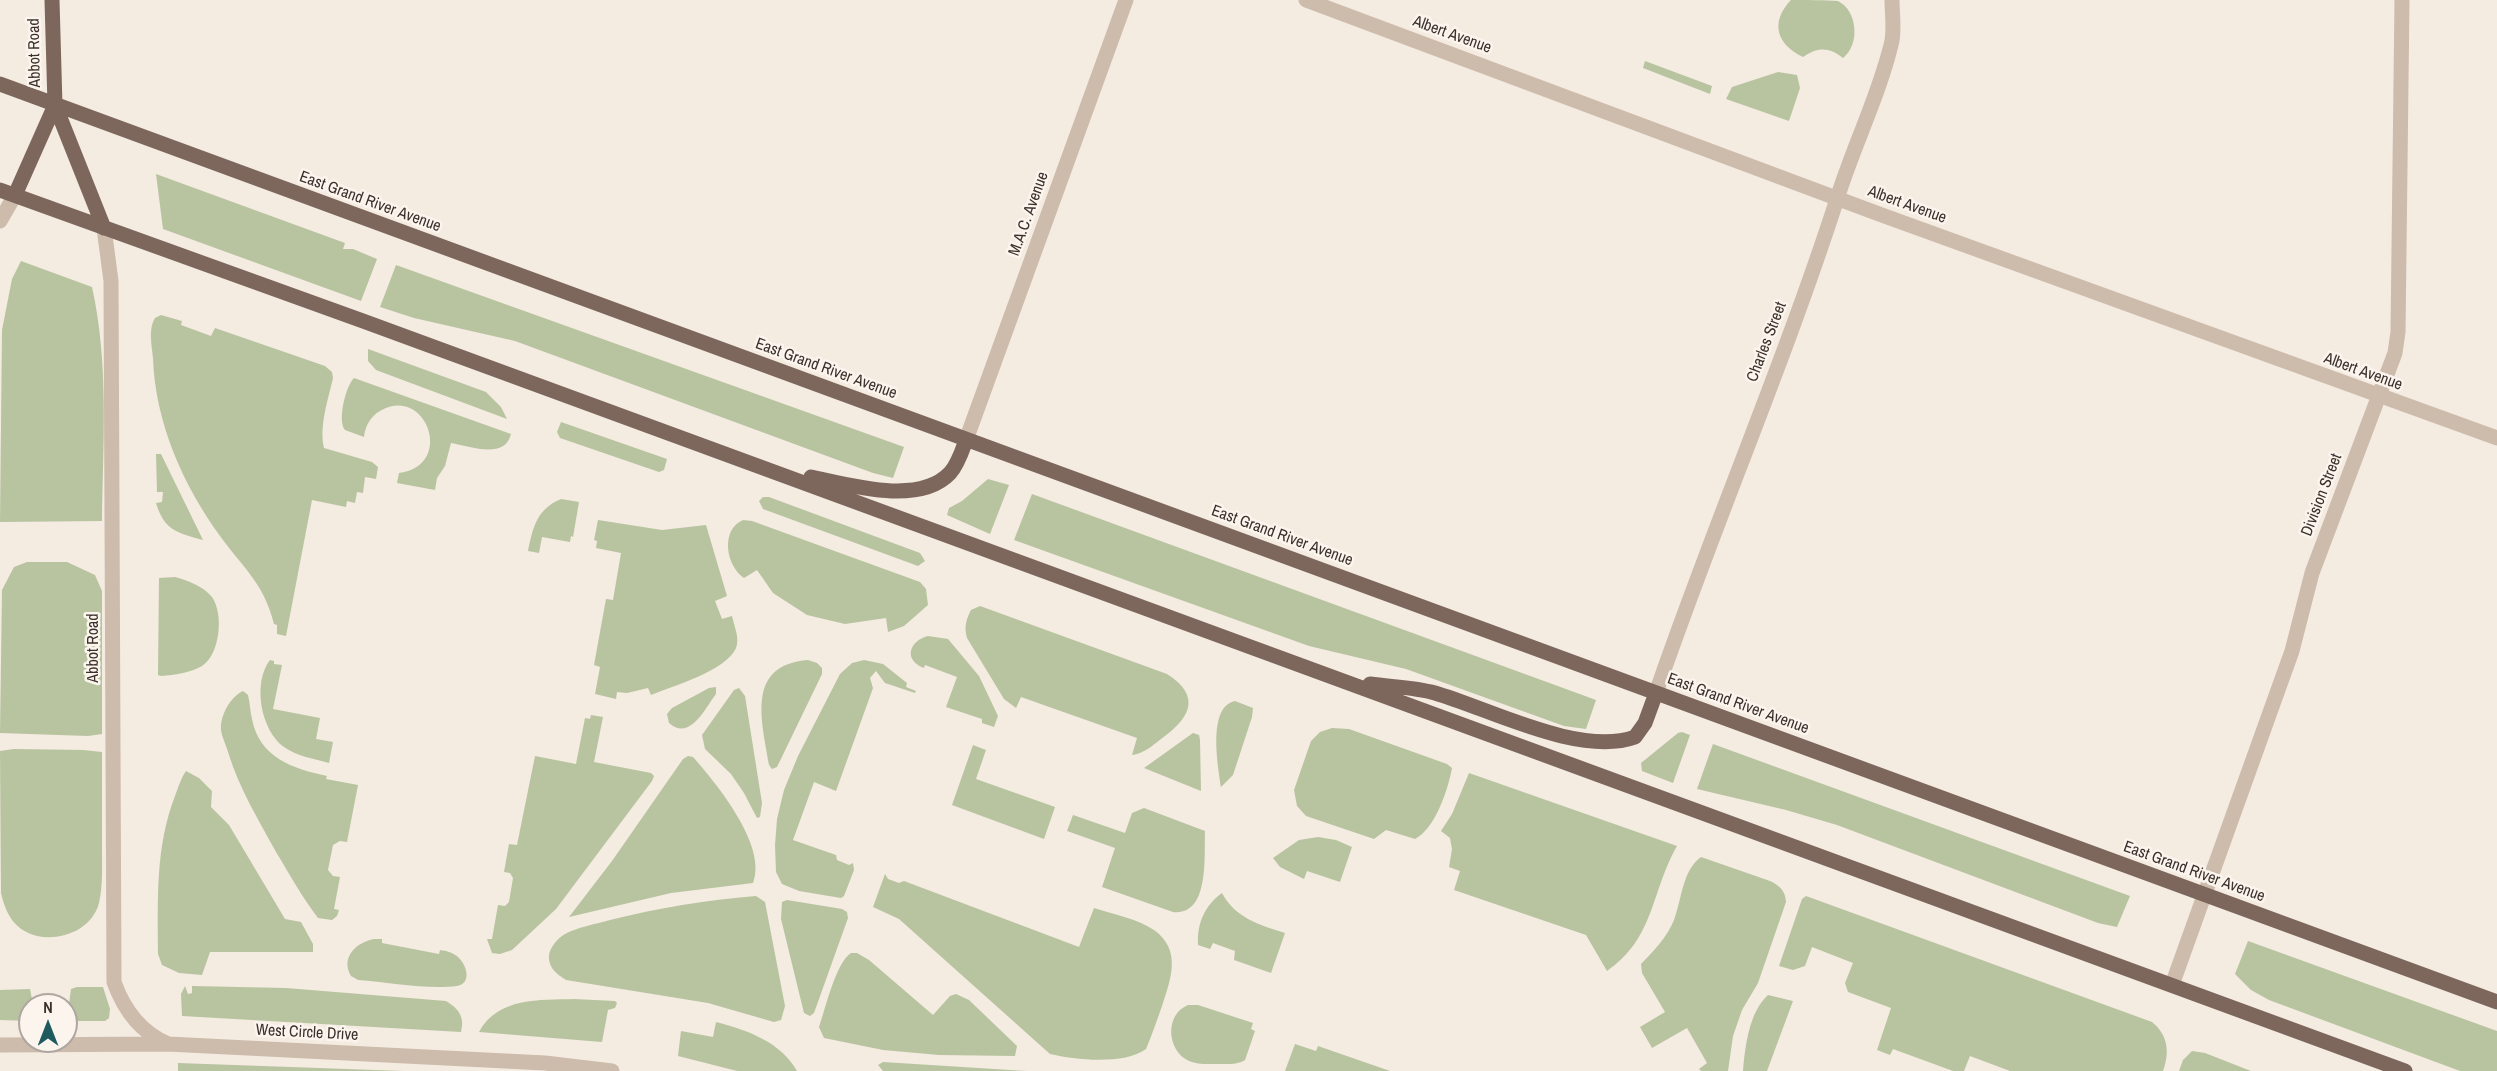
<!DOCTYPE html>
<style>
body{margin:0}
#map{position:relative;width:2497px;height:1071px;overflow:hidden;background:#f4ebe1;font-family:"Archivo Narrow",sans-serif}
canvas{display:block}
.north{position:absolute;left:18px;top:993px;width:60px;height:60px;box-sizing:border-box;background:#fbf5ee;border:2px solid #aea6a0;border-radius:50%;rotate:0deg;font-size:16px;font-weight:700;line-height:24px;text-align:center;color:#3b302b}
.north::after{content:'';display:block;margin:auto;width:21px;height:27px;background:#1f5a5e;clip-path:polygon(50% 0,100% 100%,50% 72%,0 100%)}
</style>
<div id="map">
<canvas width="2497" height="1071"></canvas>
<div class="north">N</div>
</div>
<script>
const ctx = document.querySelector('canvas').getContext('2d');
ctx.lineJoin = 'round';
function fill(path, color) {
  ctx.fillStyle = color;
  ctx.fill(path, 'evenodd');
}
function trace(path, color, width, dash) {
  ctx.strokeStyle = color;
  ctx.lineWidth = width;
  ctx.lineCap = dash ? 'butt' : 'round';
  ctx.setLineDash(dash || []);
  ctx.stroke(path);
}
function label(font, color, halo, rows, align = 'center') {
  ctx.font = font + ' "Archivo Narrow",sans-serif';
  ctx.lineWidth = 5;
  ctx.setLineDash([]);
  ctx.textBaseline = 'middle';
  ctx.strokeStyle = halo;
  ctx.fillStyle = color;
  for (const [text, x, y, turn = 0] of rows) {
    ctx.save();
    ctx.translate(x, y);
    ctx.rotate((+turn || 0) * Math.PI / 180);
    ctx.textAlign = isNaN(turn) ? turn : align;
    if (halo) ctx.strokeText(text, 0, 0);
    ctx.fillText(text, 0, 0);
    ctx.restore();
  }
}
fill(new Path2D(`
 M 1791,0 C 1804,0 1827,0 1838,1 C 1858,11 1860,45 1843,58 C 1829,47 1818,47 1803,57 C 1776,44 1770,22 1791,0 Z
 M 1645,61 L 1712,86 L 1710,94 L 1643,68 Z
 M 1778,72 L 1797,75 L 1800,88 L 1789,121 L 1726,99 L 1732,87 Z
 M 156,174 L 345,243 L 343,249 L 353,249 L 377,259 L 361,301 L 163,229 Z
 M 21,261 L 92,287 C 109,363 103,443 102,521 L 0,522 L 2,330 L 12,279 Z
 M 396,265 L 904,447 L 893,478 L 873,473 L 515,341 L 414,318 L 380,307 Z
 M 161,315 L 182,321 L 181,325 L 211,336 L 215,328 L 325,366 L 332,372 L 333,378 C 328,400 319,426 324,448 L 372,462 L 378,467 L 376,479 L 365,477 L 363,493 L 357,492 L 355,503 L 347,501 L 346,507 L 312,500 L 286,636 L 277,634 L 277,625 L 274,624 C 264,583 243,568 220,536 C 183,485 155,422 153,358 C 152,346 148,329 155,318 Z
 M 368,349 L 486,392 L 501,407 L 507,419 L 376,370 L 368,361 Z
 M 354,378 L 511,434 C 505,460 469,446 451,443 L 445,466 L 437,478 L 435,490 L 397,483 L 399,473 C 456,466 426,384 380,411 C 371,416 365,426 364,437 L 345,430 C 337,421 346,385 354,378 Z
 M 561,422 L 667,459 L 664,470 L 659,472 L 560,438 L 557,432 Z
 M 156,454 L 161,454 L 203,540 C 177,533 164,530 156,503 L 162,502 L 163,492 L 157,492 Z
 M 988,479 L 1009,485 L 990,534 L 947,515 L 949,508 L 962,501 Z
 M 1032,494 L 1596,700 L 1586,729 L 1564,726 L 1406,669 L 1309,646 L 1014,540 Z
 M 763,497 L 769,497 L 920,553 L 925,561 L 918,566 L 763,509 L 759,501 Z
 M 561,499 L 579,502 L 573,537 L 571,536 L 570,542 L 542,537 L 539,553 L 528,551 C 533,527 537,509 561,499 Z
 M 598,520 L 662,530 L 706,525 L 727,596 L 715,601 L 722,619 L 732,616 C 734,626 740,638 736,648 C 726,671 673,686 651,695 L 648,688 L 627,693 L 617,692 L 616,699 L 595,694 L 600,667 L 594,665 L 606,599 L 613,600 L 621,553 L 596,548 L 597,541 L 594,540 Z
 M 743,520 L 752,521 L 920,582 L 926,589 L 928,605 L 904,626 L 888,632 L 886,618 L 845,624 L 807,615 L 773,593 L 757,570 L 744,578 C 726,566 720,530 743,520 Z
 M 27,562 L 67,562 L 95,575 L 102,591 L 102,734 L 88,736 L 0,733 L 2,590 L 14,567 Z
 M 175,577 C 189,581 203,586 212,597 C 224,614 220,655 202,666 C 189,673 175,675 161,676 L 158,675 L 159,578 Z
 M 980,606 L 1167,674 C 1203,697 1189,719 1161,739 C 1152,746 1143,754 1132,755 L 1137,738 L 1021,697 L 1016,708 L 1004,699 L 967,638 C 964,627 966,620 971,610 Z
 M 928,636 L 948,639 L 979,676 L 998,716 L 994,727 L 982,723 L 982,719 L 946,707 L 957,677 L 925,665 L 924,668 C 903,660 909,641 928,636 Z
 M 270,660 L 274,661 L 274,664 L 282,665 L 273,709 L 320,718 L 316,739 L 333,742 L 329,763 C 315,759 296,756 284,747 C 261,731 252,683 270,660 Z
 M 808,660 L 817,663 L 822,668 L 822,674 L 777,767 L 772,769 L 769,765 C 762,721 745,665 808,660 Z
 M 864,660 L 883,664 L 907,683 L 906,687 L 916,691 L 915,693 L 885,683 L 876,671 L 870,678 L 873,688 L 836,791 L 814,782 L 793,840 L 836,855 L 837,860 L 849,865 L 853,863 L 854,870 L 844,896 L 841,898 L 799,891 L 782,884 L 776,872 L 775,845 L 777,819 L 784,790 L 798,756 L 840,674 L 852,663 Z
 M 716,687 L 716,694 C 704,710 690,741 669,723 L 667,714 L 672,708 L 709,688 Z
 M 739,688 L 745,696 L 762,803 L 760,817 L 757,818 L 744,793 L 731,774 L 705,749 L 702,735 L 734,690 Z
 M 243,691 L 248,695 C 250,703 250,711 252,719 C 259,757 293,769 327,776 L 326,779 L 358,785 L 347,842 L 340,841 L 333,845 L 328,870 L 333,876 L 340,877 L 334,909 L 339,910 L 337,916 L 332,920 L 318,918 C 302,897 290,875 276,852 C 258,819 239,788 228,752 C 226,745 222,737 221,730 C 220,716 230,697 243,691 Z
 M 1235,701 L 1253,708 L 1252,717 L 1233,775 L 1221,787 C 1218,766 1207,707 1235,701 Z
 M 591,715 L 603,717 L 594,762 L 651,773 L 654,776 L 652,781 L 556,909 L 512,950 L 500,954 L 492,953 L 487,939 L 492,939 L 498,905 L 505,906 L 509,902 L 513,878 L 510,873 L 504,872 L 509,844 L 517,845 L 535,756 L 576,764 L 585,718 L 590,719 Z
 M 1332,728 L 1349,729 L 1447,764 L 1452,768 C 1448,790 1435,829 1415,839 L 1386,830 L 1374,839 L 1306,816 L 1297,806 L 1294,790 L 1311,741 L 1320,732 Z
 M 1682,732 L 1690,735 L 1673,783 L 1642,771 L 1641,763 L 1678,733 Z
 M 1193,733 L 1199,735 L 1200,740 L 1201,791 L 1144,768 Z
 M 1713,744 L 2130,896 L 2117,927 L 2098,923 L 1837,825 L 1786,810 L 1697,789 Z
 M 973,745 L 986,750 L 976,779 L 1055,807 L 1044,839 L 952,805 Z
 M 14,749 L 83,750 L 102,752 C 102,785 102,817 102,849 C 102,866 103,886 99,903 C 92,930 61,941 37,936 C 14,930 6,914 1,893 L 0,751 Z
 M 688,756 L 693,757 C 716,783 768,846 753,883 L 671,893 L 569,917 L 612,861 L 683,759 Z
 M 186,771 L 199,778 L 212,791 L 211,807 L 229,825 L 285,919 L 301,922 L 313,944 L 313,952 L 210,952 L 202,975 L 179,973 L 162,965 L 158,954 C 158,900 155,848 175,796 C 178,788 181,778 186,771 Z
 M 1469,773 L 1677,846 C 1651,891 1655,938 1607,971 L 1586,935 L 1454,890 L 1460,871 L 1449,867 L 1452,849 L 1450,838 L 1441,831 L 1452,814 Z
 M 1144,808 L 1205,831 C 1204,856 1210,916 1173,912 L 1102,887 L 1115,848 L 1067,831 L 1073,815 L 1125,833 L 1132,813 Z
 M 1318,837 L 1336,840 L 1352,847 L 1340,882 L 1307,871 L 1304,879 L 1280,867 L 1273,858 L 1299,840 Z
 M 1701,857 L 1770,881 C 1780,886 1785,890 1786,902 L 1758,983 L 1742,1010 L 1733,1036 L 1728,1071 L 1701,1071 L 1699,1069 L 1707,1063 L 1687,1028 L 1652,1048 L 1640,1027 L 1665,1012 L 1642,973 L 1641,964 C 1654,951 1667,937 1674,920 C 1682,899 1682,871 1701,857 Z
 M 885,874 L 888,879 L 899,883 L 904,881 L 1079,947 L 1094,908 C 1113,914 1138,919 1154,930 C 1182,950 1171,979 1162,1006 C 1157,1020 1152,1035 1146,1049 C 1124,1065 1076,1060 1050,1054 L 899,919 L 873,907 Z
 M 1222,893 C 1235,918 1260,925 1285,933 L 1271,973 L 1234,960 L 1235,951 L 1213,943 L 1210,949 L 1198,945 C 1197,924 1204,906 1222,893 Z
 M 756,896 L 765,902 L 785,1006 L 781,1020 L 774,1022 L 708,1003 L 566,980 C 557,974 548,968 549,955 C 550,947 558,938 565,934 C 578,927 596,924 610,920 C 658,908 706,900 756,896 Z
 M 1806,896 L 2152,1022 C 2168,1035 2170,1052 2163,1071 L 2010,1071 L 1970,1056 L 1964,1071 L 1953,1071 L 1893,1049 L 1890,1055 L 1877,1050 L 1891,1008 L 1848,992 L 1845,983 L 1853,963 L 1812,947 L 1805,966 L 1793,970 L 1779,966 L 1802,899 Z
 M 787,900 L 842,909 L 847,912 L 848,918 L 814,1013 L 810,1016 L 804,1013 L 781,919 L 782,902 Z
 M 374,939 L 382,939 L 382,943 L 439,954 L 440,950 C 446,951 452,952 458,957 C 466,964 473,983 457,986 C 428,990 388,982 358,980 L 351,976 C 340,957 357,942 374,939 Z
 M 2248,941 L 2497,1031 L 2497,1071 L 2460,1071 L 2269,1000 L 2251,990 L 2235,974 Z
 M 851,953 L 857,953 L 869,960 L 933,1015 L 950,996 L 956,994 L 969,1000 L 1017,1046 L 1015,1056 L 939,1055 L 883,1050 L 824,1038 L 819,1027 C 825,1010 836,962 851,953 Z
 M 185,986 L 188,994 L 192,993 L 192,986 L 286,988 L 446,1001 C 459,1009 465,1017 461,1032 L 182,1016 L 181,994 Z
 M 77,987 L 103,987 L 110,1009 L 109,1018 L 105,1021 L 66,1021 L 66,1005 L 30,1005 L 30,1021 L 0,1020 L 0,990 L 30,989 L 33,1004 L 69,1004 L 71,989 Z
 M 1768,995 L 1793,1001 L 1767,1071 L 1743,1071 C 1745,1047 1749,1012 1768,995 Z
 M 574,999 L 615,1001 L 617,1003 L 615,1008 L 608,1010 L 602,1042 L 479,1032 C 498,997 540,1000 574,999 Z
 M 1188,1005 L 1198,1005 L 1253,1023 L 1251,1029 L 1255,1031 L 1245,1060 C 1237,1065 1227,1064 1218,1064 C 1208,1064 1198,1065 1189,1061 C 1167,1051 1164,1015 1188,1005 Z
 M 716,1022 C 747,1030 781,1042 797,1071 L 737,1071 L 678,1056 L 681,1031 L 713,1037 Z
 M 1295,1044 L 1316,1051 L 1318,1046 L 1390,1071 L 1285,1071 Z
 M 2192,1051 L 2205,1053 L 2251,1071 L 2179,1071 L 2183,1060 Z
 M 883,1062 L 1026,1071 L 1029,1071 L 883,1071 L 878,1065 Z
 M 178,1063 L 403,1071 L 178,1071 Z`), '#b8c4a0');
trace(new Path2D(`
 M 1306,0 L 1879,214 L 2497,438
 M 0,221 L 15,195
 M 104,228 L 111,281 L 114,982 C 124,1010 140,1032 168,1044
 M 966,440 L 1126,0
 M 1656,693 C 1713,527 1783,366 1837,199 C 1853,147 1878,98 1891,45 C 1895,32 1892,14 1892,0
 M 2172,985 L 2292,651 L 2312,573 L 2395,353 L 2398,332 L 2402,0
 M 0,1045 L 168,1044 L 545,1063 L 612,1071`), '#cdbbac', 15);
trace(new Path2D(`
 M 52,0 L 55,105 L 104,228
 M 0,84 L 2497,1002
 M 0,190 L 363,321 L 2405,1071
 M 15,195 L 55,105
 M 811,477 C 849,485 919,506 950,473 C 958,464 962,451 966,440
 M 1370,684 C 1391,687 1414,687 1435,693 C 1490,709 1580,757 1635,737 L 1645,723 L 1656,693`), '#7d675c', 15);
label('16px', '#3b302b', '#fbf5ee', [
 ["Albert Avenue",1452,35,20],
 ["Abbot Road",35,53,-91],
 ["East Grand River Avenue",370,202,20],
 ["Albert Avenue",1907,205,20],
 ["M.A.C. Avenue",1029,214,-70],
 ["Charles Street",1767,342,-69],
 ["East Grand River Avenue",826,369,20],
 ["Albert Avenue",2363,372,20],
 ["Division Street",2322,495,-69],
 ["East Grand River Avenue",1282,536,20],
 ["Abbot Road",94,648,-90],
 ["East Grand River Avenue",1738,704,20],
 ["East Grand River Avenue",2194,872,20],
 ["West Circle Drive",307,1033,3]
]);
</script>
